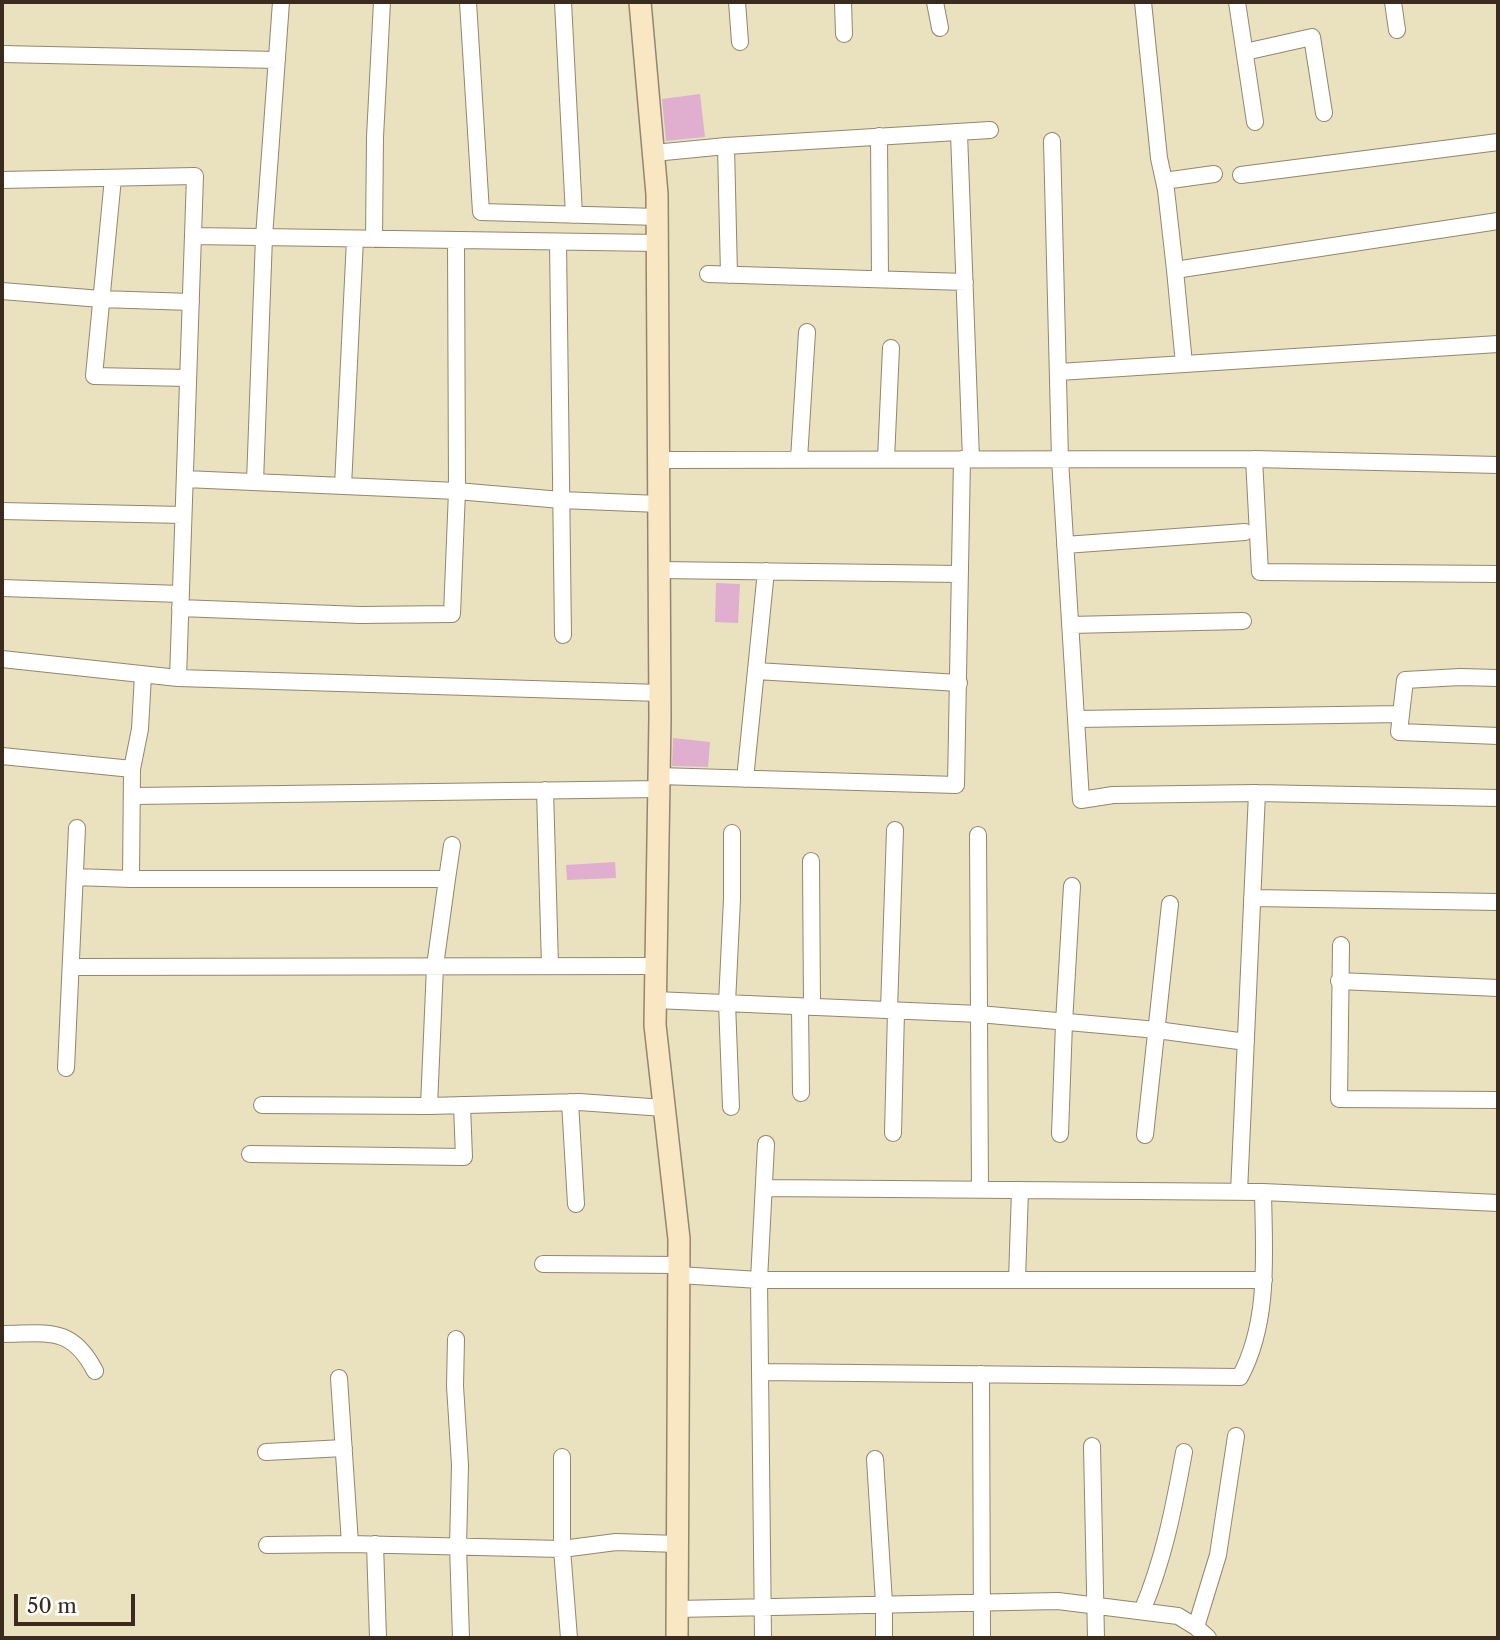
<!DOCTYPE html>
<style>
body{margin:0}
#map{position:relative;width:1500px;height:1640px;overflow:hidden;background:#eae1bf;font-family:"Libre Caslon Text",serif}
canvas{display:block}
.frame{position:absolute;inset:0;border:4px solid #3b2a1e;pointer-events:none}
.scale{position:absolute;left:14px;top:1594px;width:121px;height:32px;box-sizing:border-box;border:4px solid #3b2a1e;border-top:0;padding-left:9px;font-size:21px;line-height:24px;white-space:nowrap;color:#3b2a1e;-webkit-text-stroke:5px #fff;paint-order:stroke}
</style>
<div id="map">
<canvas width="1500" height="1640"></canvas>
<div class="frame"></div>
<div class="scale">50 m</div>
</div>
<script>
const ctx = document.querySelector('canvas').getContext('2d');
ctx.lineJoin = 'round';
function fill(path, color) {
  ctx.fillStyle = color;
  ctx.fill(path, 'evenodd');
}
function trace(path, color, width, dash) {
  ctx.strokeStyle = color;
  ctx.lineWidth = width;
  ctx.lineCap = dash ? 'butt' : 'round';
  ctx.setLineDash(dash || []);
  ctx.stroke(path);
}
fill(new Path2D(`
 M 700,94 L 705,137 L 666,141 L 662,99 Z
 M 716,583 L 740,584 L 738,623 L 715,622 Z
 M 673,738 L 710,742 L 708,767 L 672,766 Z
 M 615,862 L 616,878 L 567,880 L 566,865 Z`), '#e0afcf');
const street = new Path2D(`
 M 468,2 L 481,212 L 658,217
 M 563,2 L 574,215
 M 737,2 L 740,42
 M 843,2 L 844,34
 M 935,2 L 940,28
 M 1143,2 L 1159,158 L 1166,190 L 1175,270
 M 1237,2 L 1255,122
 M 1393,2 L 1397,30
 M 1245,52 L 1312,37 L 1324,113
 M 2,54 L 277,60
 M 959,133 L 971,459
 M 879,136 L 880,279
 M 1052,141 L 1060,459 L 1081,800 L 1113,795 L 1257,793 L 1498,798
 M 726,146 L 729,275
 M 654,153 L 726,146 L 990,130
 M 1241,175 L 1498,142
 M 113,178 L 94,376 L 188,378
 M 2,180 L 195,176 L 178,678
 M 1164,181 L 1214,174
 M 193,236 L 658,243
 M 374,239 L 375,137 L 382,2
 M 558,242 L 563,635
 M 708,274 L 965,282
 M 2,291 L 101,299 L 191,302
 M 1184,364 L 1175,270 L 1498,221
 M 1059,372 L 1498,344
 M 799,459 L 807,332
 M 886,459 L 891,348
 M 1254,459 L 1260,572 L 1498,574
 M 659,460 L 1254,459 L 1498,465
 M 185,479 L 457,491 L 561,500 L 659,504
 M 255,482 L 264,237 L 281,2
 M 343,486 L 355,239
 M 2,511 L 183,515
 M 1065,545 L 1245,532
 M 660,570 L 960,574
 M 2,588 L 181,594
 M 180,608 L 360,615 L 452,614 L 457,491 L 456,240
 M 1070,625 L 1243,621
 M 2,659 L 178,678 L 660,693
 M 756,671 L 959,683
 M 143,675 L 140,729 L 132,769 L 131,879 L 447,879 L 435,966 L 429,1106
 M 1498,678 L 1460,677 L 1405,680 L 1399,732 L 1498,736
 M 1076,719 L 1401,714
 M 2,756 L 132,769
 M 659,776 L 956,785 L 962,459
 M 745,779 L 766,571
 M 545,790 L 550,966
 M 133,796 L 659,789
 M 978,835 L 980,1189
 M 811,861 L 812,1007
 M 75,877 L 131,879
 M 447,879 L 452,845
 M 1252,898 L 1498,902
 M 1341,945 L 1339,1099 L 1498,1100
 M 71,967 L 656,966
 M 1339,981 L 1498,988
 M 655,1000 L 979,1014 L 1157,1030 L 1246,1042
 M 800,1007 L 801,1093
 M 889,1010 L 895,830
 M 66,1068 L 77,828
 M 570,1102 L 576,1204
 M 262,1105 L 429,1106 L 579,1102 L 664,1108
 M 731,1107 L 727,1003 L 732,899 L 732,833
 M 893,1133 L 896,1011
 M 1060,1134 L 1064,1023 L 1072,886
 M 1145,1135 L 1170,904
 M 250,1154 L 464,1157 L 462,1105
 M 764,1188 L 1263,1192 L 1498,1203
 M 1239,1192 L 1257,793
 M 543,1264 L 679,1265
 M 679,1275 L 759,1280 L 1264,1280
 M 1017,1280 L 1020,1190
 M 2,1334 C 47,1334 71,1325 95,1371
 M 456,1339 L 455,1386 L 460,1465 L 458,1546 L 461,1638
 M 760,1372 L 1240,1377 C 1270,1321 1264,1254 1263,1192
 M 981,1374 L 982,1638
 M 339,1378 L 350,1544
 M 1092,1446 L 1096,1638
 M 266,1452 L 344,1448
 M 562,1457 L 562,1549 L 569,1638
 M 875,1459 L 884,1603 L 884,1638
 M 375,1544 L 378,1638
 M 267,1545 L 350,1544 L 562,1549 L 616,1542 L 678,1544
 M 677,1609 L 1058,1601 L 1178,1616 L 1196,1627 L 1208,1638
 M 1142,1611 C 1164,1559 1174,1507 1184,1452
 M 1196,1627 L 1218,1555 L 1236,1436
 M 763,1638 L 759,1280 L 766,1144`);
const secondary = new Path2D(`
 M 640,2 L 657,194 L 660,718 L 655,1025 L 679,1239 L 677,1638`);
trace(street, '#92866e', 18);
trace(secondary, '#92866e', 24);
trace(street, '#fff', 16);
trace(secondary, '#f9e7c3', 21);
</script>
